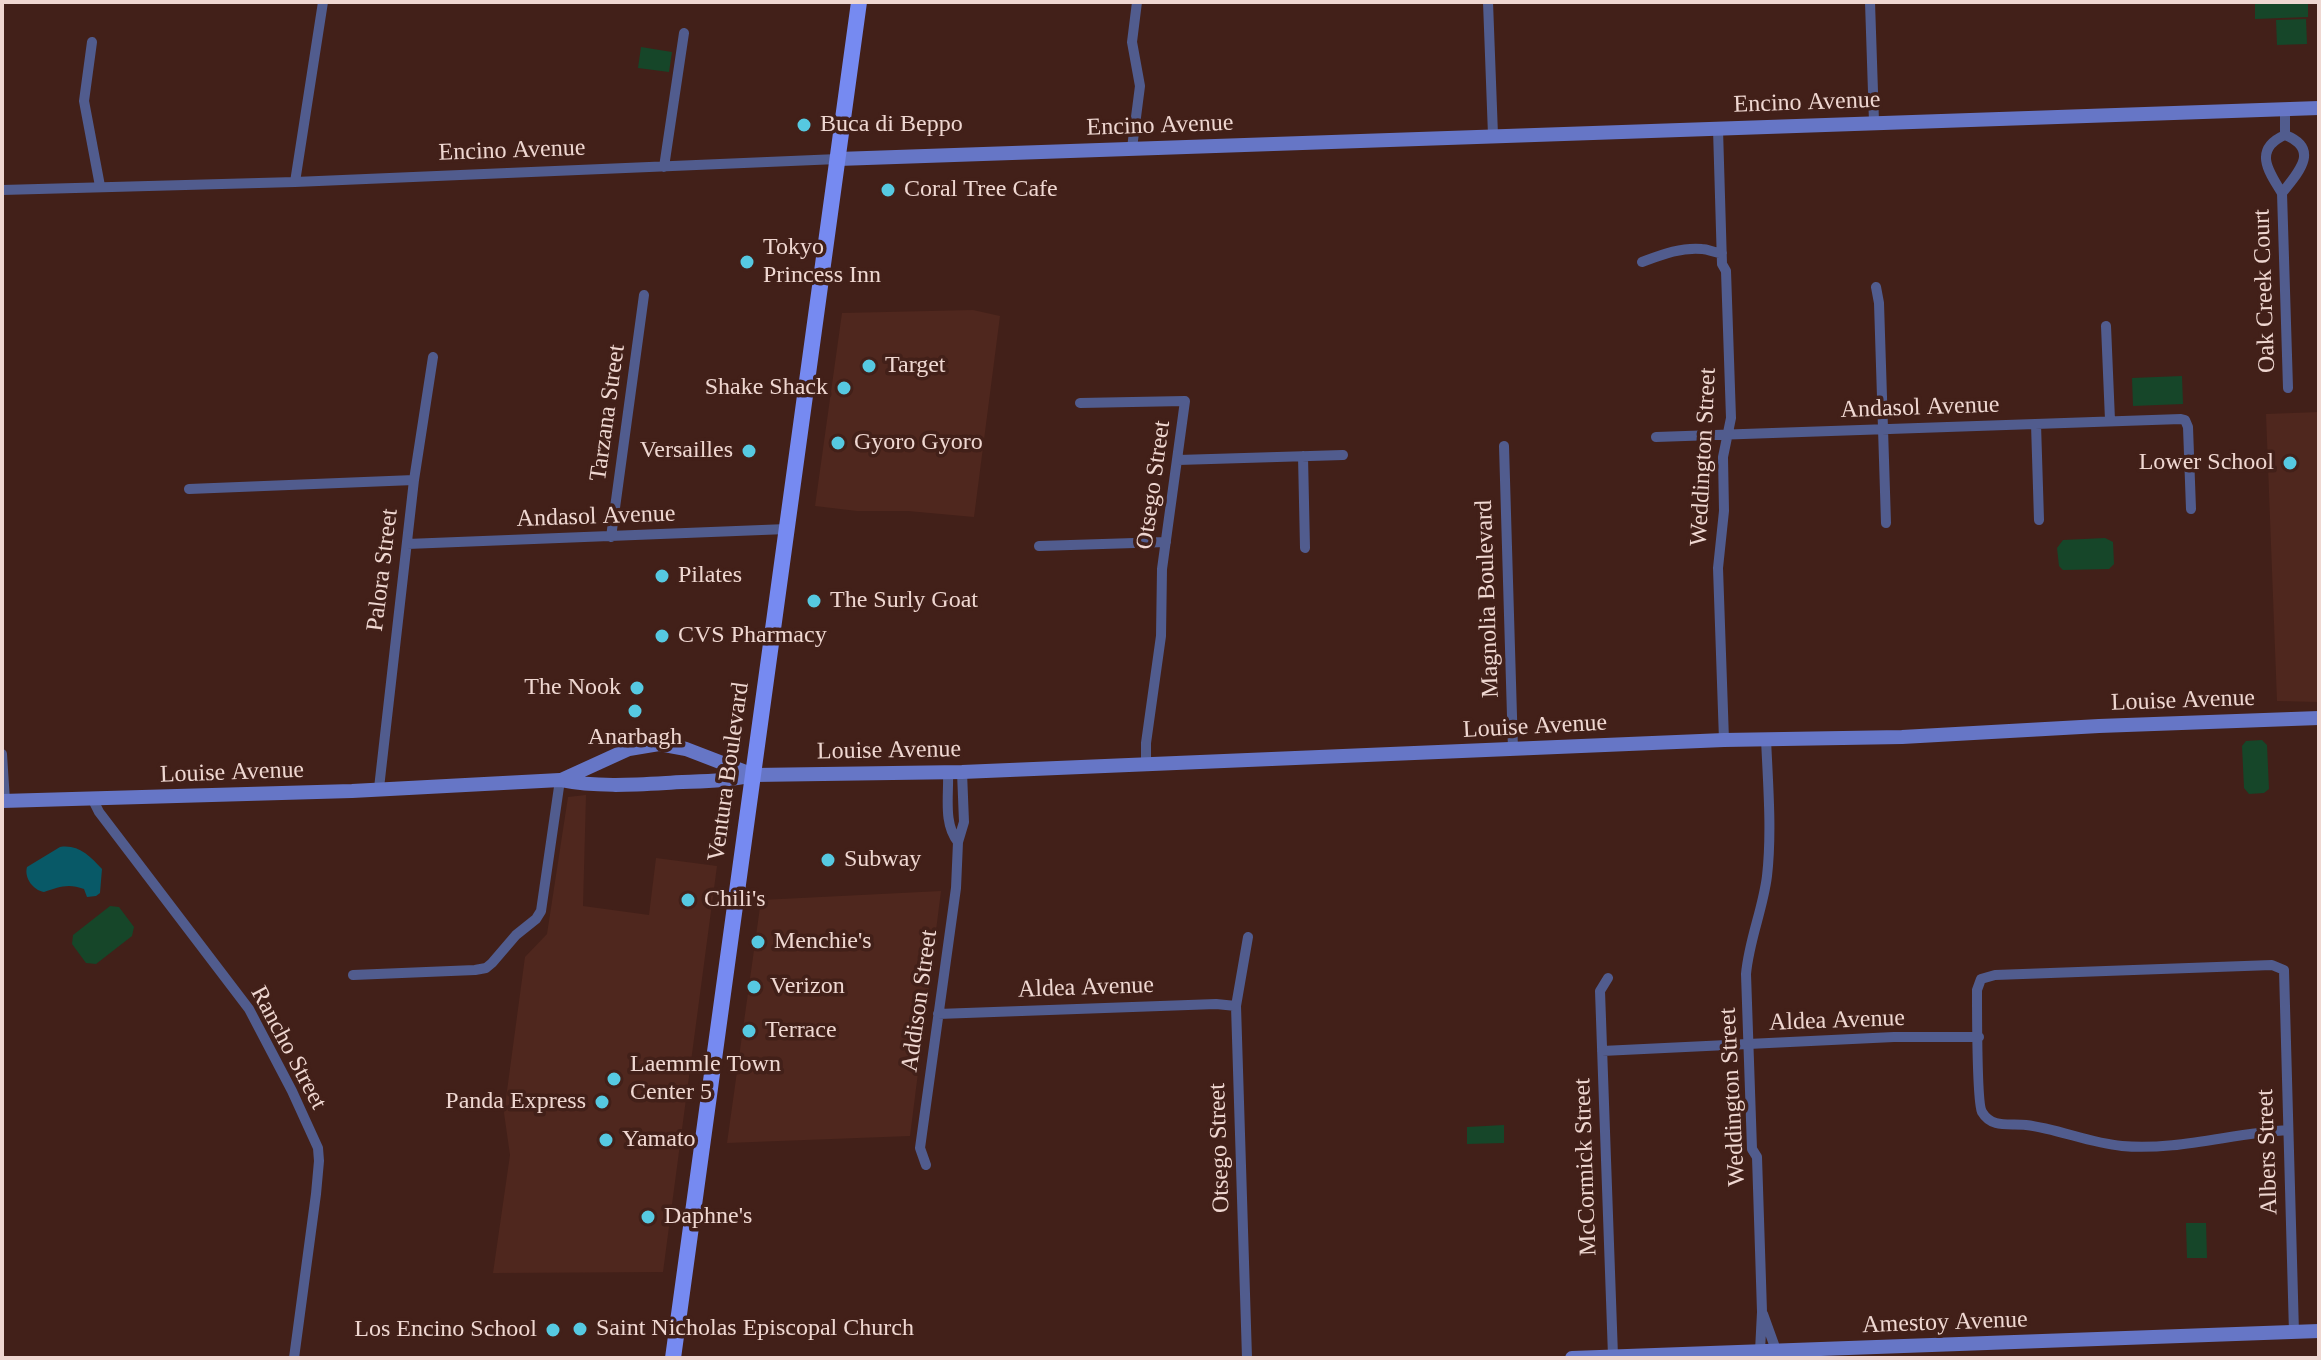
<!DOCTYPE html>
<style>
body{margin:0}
#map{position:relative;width:2321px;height:1360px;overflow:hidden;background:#422019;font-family:Georgia,serif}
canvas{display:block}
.frame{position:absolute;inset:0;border:4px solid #efd7d1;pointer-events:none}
</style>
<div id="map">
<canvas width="2321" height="1360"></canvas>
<div class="frame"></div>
</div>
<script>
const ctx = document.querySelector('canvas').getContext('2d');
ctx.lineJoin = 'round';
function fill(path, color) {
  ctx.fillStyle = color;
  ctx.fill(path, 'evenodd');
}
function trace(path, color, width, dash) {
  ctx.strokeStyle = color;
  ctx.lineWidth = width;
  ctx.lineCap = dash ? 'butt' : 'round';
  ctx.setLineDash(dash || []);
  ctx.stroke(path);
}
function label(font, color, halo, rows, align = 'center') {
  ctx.font = font + ' Georgia,serif';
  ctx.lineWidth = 7;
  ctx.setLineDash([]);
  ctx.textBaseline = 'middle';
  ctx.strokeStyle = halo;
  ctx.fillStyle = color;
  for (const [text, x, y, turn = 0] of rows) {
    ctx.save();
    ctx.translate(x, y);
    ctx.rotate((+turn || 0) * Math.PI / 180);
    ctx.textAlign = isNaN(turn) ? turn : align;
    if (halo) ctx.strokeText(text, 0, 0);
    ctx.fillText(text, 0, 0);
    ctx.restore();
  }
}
fill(new Path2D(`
 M 973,310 L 1000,316 L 974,517 L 908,511 L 857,511 L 815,506 L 842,313 Z
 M 2319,412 L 2319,702 L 2277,701 L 2266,414 Z
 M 586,795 L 583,906 L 649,915 L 656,858 L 717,866 L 663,1272 L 493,1273 L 510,1155 L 504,1113 L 525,957 L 547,934 L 568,797 Z
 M 941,891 L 910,1136 L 727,1143 L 761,900 Z`), '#4f271e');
fill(new Path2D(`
 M 2255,2 L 2308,2 L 2308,17 L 2255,19 Z
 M 2306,19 L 2307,44 L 2277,45 L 2276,20 Z
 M 641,47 L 672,52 L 669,72 L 638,68 Z
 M 2182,376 L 2183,404 L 2133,406 L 2132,378 Z
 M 2105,538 L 2113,542 L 2114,564 L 2109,569 L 2063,570 L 2059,566 L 2057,548 L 2063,540 Z
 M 2262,740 L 2267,745 L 2269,789 L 2264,793 L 2249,794 L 2244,788 L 2242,746 L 2246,741 Z
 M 110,906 L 119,907 L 134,927 L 132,936 L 96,964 L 86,963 L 72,944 L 73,935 Z
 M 1504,1125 L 1504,1143 L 1467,1144 L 1467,1127 Z
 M 2186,1223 L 2206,1223 L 2207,1258 L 2187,1258 Z`), '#164629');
fill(new Path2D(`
 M 60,847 C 78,844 90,856 102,869 L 100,893 L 96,896 L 87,897 L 84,889 C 68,883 59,887 44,892 C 33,890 24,878 27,867 Z`), '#085967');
trace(new Path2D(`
 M 1488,2 L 1493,135
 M 1870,2 L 1874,122
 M 92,42 L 84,101 L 100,186
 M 2285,109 L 2285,135
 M 1718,129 L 1722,264 L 1726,271 L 1731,418 L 1723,457 L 1724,511 L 1718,568 L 1724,740
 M 2285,135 C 2253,149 2268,171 2282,193 L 2288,388
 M 1132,148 L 1140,86 L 1132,42 L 1137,2
 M 664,167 L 684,33
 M 295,182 L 323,2
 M 2,190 L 295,182 L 838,159
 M 2282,193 C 2298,173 2321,149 2285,135
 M 1642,262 C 1661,255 1681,247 1702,249 C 1709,249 1714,253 1722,253
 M 1876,287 L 1879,303 L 1886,523
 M 2106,326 L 2110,420
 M 1080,403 L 1185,401 L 1162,569 L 1161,636 L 1146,743 L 1146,765
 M 2036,424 L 2039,520
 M 1656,437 L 2181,419 L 2185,420 L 2188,427 L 2191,509
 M 1504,446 L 1513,750
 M 1303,456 L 1305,548
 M 1178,460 L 1343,455
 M 189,489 L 414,480
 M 611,537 L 644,295
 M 407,544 L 787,529
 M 1039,546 L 1166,542
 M 2,754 L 5,801
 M 948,773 C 949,795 943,824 958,842
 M 379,788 L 414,480 L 433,357
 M 93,800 L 99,812 L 249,1009 L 292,1091 L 318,1148 L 319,1161 L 316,1194 L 294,1358
 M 353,975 L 475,970 L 486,968 L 492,963 L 516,935 L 536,919 L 541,911 L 560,780
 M 1608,978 L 1600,991 L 1613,1356
 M 938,1014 L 1216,1004 L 1236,1006
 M 1602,1051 L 1894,1037 L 1979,1037
 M 2288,1130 C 2233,1133 2177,1151 2122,1146 C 2089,1143 2059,1129 2026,1125 C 2010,1123 1992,1129 1982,1112 C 1977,1104 1977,1008 1977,990 L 1981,979 L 1995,975 L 2272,965 L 2284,970 L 2294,1333
 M 926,1165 L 920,1148 L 956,888 L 958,842 L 964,822 L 962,772
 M 1763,1314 L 1776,1350
 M 1760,1351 L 1762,1312 L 1757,1157 L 1752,1149 L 1746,974 C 1749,940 1763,909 1767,876 C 1772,832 1768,784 1766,739
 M 1247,1358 L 1236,1006 L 1248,937`), '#515c8e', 10);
trace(new Path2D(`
 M 838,159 L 2319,108
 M 561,780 L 629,749 L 659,744 L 686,749 L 751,774
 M 2,801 L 352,791 L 560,780 C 595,787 631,785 666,783 C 696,781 724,782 754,775 L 962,772 L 1724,740 L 1902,737 L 2099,726 L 2319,718
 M 1572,1358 L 2319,1331`), '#6676c6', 14);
trace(new Path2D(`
 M 673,1358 L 859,2`), '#768af1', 16);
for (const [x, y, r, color] of [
 [804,125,8,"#56c9e1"],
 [888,190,8,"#56c9e1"],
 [747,262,8,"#56c9e1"],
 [869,366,8,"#56c9e1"],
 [844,388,8,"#56c9e1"],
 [838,443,8,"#56c9e1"],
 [749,451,8,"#56c9e1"],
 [2290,463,8,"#56c9e1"],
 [662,576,8,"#56c9e1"],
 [814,601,8,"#56c9e1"],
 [662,636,8,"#56c9e1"],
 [637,688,8,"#56c9e1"],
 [635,711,8,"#56c9e1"],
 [828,860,8,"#56c9e1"],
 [688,900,8,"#56c9e1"],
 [758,942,8,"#56c9e1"],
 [754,987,8,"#56c9e1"],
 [749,1031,8,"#56c9e1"],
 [614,1079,8,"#56c9e1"],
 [602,1102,8,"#56c9e1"],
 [606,1140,8,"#56c9e1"],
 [648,1217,8,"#56c9e1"],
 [580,1329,8,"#56c9e1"],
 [553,1330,8,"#56c9e1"]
]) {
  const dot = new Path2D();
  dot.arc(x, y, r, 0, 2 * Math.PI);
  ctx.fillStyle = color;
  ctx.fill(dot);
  trace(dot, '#422019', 3);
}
label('24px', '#efd7d1', '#422019', [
 ["Encino Avenue",1807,103,-2],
 ["Encino Avenue",1160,126,-2],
 ["Encino Avenue",512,151,-2],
 ["Oak Creek Court",2265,291,-92],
 ["Andasol Avenue",1920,408,-2],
 ["Tarzana Street",608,413,-82],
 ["Weddington Street",1704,457,-87],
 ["Otsego Street",1154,485,-82],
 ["Andasol Avenue",596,517,-2],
 ["Palora Street",383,570,-83],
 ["Magnolia Boulevard",1488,599,-92],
 ["Louise Avenue",2183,701,-2],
 ["Louise Avenue",1535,727,-3],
 ["Louise Avenue",889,751,-1],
 ["Ventura Boulevard",729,772,-82],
 ["Louise Avenue",232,773,-2],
 ["Aldea Avenue",1086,988,-2],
 ["Addison Street",920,1001,-82],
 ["Aldea Avenue",1837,1021,-2],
 ["Rancho Street",288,1048,62],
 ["Weddington Street",1733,1097,-93],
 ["Otsego Street",1220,1148,-92],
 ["Albers Street",2268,1152,-92],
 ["McCormick Street",1586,1167,-92],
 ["Amestoy Avenue",1945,1323,-2]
]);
label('24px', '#efd7d1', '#422019', [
 ["Buca di Beppo",820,125],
 ["Coral Tree Cafe",904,190],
 ["Tokyo",763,248],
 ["Princess Inn",763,276],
 ["Target",885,366],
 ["Shake Shack",828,388,"right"],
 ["Gyoro Gyoro",854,443],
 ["Versailles",733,451,"right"],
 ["Lower School",2274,463,"right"],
 ["Pilates",678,576],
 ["The Surly Goat",830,601],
 ["CVS Pharmacy",678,636],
 ["The Nook",621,688,"right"],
 ["Anarbagh",635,738,"center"],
 ["Subway",844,860],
 ["Chili's",704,900],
 ["Menchie's",774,942],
 ["Verizon",770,987],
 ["Terrace",765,1031],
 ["Laemmle Town",630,1065],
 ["Center 5",630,1093],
 ["Panda Express",586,1102,"right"],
 ["Yamato",622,1140],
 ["Daphne's",664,1217],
 ["Saint Nicholas Episcopal Church",596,1329],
 ["Los Encino School",537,1330,"right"]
], 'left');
</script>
